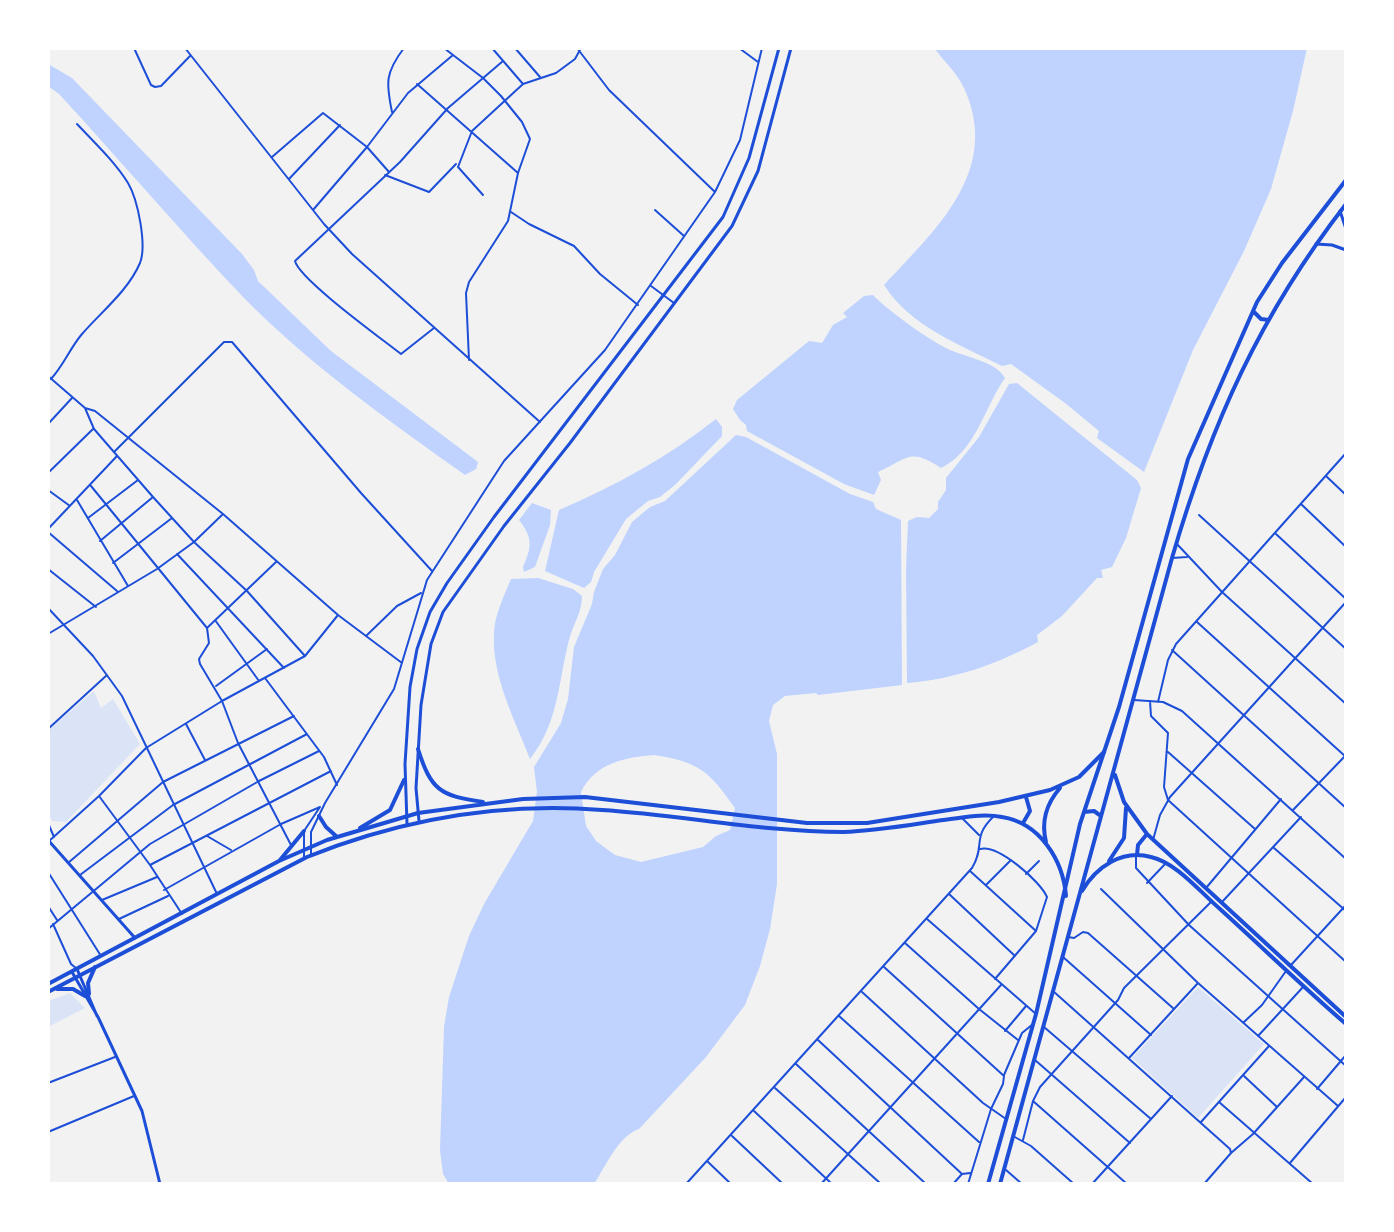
<!DOCTYPE html>
<style>
body{margin:0}
#map{position:relative;width:1394px;height:1232px;overflow:hidden;background:#f2f2f2;font-family:"Playfair Display",serif}
canvas{display:block}
.frame{position:absolute;inset:0;border:50px solid #fff;pointer-events:none}
</style>
<div id="map">
<canvas width="1394" height="1232"></canvas>
<div class="frame"></div>
</div>
<script>
const ctx = document.querySelector('canvas').getContext('2d');
ctx.lineJoin = 'round';
function fill(path, color) {
  ctx.fillStyle = color;
  ctx.fill(path, 'evenodd');
}
function trace(path, color, width, dash) {
  ctx.strokeStyle = color;
  ctx.lineWidth = width;
  ctx.lineCap = dash ? 'butt' : 'round';
  ctx.setLineDash(dash || []);
  ctx.stroke(path);
}
fill(new Path2D(`
 M 94,691 L 101,708 L 113,699 L 140,744 L 66,822 L 52,821 L 48,813 L 48,730 Z
 M 1198,987 L 1264,1044 L 1198,1118 L 1132,1058 Z
 M 70,993 L 85,1008 L 48,1027 L 48,1001 Z`), '#dbe4f7');
fill(new Path2D(`
 M 934,48 L 1307,48 L 1293,111 L 1271,189 L 1244,251 L 1193,350 L 1144,472 L 1097,438 L 1099,431 L 1065,403 L 1011,364 L 1002,366 C 959,344 911,327 884,285 C 935,230 1002,171 964,88 C 957,73 944,61 934,48 Z
 M 48,64 L 72,78 L 242,254 L 254,270 L 258,281 L 331,351 L 478,462 L 476,469 L 465,475 C 389,421 310,365 245,299 C 181,232 121,161 59,94 L 48,86 Z
 M 873,295 C 887,310 929,340 948,349 C 964,357 996,361 1005,378 C 984,408 976,451 941,468 C 909,447 908,459 878,472 L 881,480 L 874,495 L 844,484 L 747,431 L 746,425 L 740,420 L 733,409 L 737,400 L 809,341 L 822,343 L 833,325 L 847,317 L 843,313 L 864,296 Z
 M 1017,383 L 1137,480 L 1141,488 L 1126,538 L 1112,567 L 1101,570 L 1103,578 L 1097,578 L 1062,616 L 1037,635 L 1038,642 C 995,665 955,679 907,683 L 906,569 L 908,521 L 917,517 L 929,518 L 938,509 L 938,502 L 946,490 L 946,478 L 979,437 L 1009,384 Z
 M 716,419 L 722,427 L 722,436 L 676,484 L 660,497 L 648,501 L 626,519 L 594,572 L 591,582 L 584,588 L 545,571 L 559,510 C 615,486 668,457 716,419 Z
 M 736,435 L 746,437 L 850,494 L 873,502 L 876,509 L 901,520 L 902,685 L 818,695 L 816,693 L 785,696 L 773,705 L 769,721 L 777,754 L 777,884 L 770,929 L 760,966 L 745,1005 L 706,1057 L 639,1129 C 618,1136 606,1166 594,1184 L 449,1184 L 443,1174 L 440,1150 L 444,1027 L 449,997 L 469,936 L 484,904 L 533,821 L 537,792 L 534,767 L 561,723 L 568,699 L 574,647 L 592,604 L 594,592 L 603,569 L 615,555 L 632,522 L 650,507 L 665,501 ZM 654,755 C 699,762 709,771 735,808 L 730,830 L 716,836 L 703,847 L 641,862 L 615,855 L 596,841 L 586,826 L 581,792 C 595,763 626,757 654,755 Z
 M 532,503 L 551,510 L 550,525 L 535,567 L 524,572 L 523,567 C 532,547 533,538 519,520 Z
 M 538,578 L 573,589 L 582,596 C 582,613 573,624 569,640 C 558,683 559,722 530,759 C 515,720 491,675 494,632 C 495,614 504,596 511,579 Z`), '#bfd3fe');
trace(new Path2D(`
 M 134,48 L 151,85 L 155,87 L 161,86 L 190,56
 M 185,48 L 324,224 L 352,254 L 540,422
 M 444,48 L 453,55
 M 492,48 L 523,84
 M 515,48 L 540,77
 M 577,48 L 609,90 L 715,192
 M 739,48 L 758,62
 M 417,84 L 518,173
 M 392,112 C 386,83 385,73 404,48
 M 272,157 L 323,113 L 367,147 L 313,210
 M 389,172 L 367,147 L 408,93 L 453,55 L 483,78 L 501,96 L 522,122 L 530,139 L 518,173 L 508,221 L 469,282 L 466,293 L 469,360
 M 385,175 L 429,192 L 456,164
 M 289,179 L 340,125
 M 483,195 L 458,167 L 472,131 L 523,84 L 556,73 L 575,59 L 581,48
 M 655,210 L 684,236
 M 511,212 L 529,224 L 574,246 L 600,274 L 638,305
 M 651,286 L 674,303
 M 434,328 L 401,354 C 382,339 299,279 295,261 L 400,162 L 448,108 L 503,61
 M 48,376 L 85,408 L 94,429 L 153,497 L 194,542 L 247,591 L 305,656
 M 51,379 C 64,365 70,348 82,334 C 101,312 128,291 140,263 C 147,245 138,200 128,183 C 115,162 95,143 77,124
 M 85,408 L 95,411 L 223,514 L 338,615 L 402,663
 M 48,424 L 72,398
 M 114,452 L 224,342 L 232,342 L 361,493 L 432,571
 M 48,473 L 93,429
 M 1326,476 L 1346,495
 M 91,486 L 207,628 L 209,643 L 199,659 L 200,664 L 222,701 L 238,743 L 291,845
 M 48,490 L 70,506
 M 77,500 L 128,586
 M 1301,504 L 1346,547
 M 1199,515 L 1346,649
 M 88,518 L 138,480
 M 48,529 L 117,456
 M 48,532 L 117,591
 M 1276,534 L 1346,599
 M 100,541 L 153,497
 M 1176,543 L 1222,592 L 1346,704
 M 177,554 L 284,668
 M 1172,558 L 1187,557
 M 113,563 L 172,518
 M 48,569 L 96,607
 M 48,608 L 93,656 L 122,696 L 217,894
 M 215,620 L 259,681
 M 1197,622 L 1346,757
 M 207,628 L 276,562
 M 48,634 L 157,569 L 194,542 L 223,514
 M 366,636 L 397,606 L 421,593
 M 1172,650 L 1346,808
 M 265,678 L 324,757 L 337,785
 M 216,686 L 267,649
 M 1134,700 L 1163,702 L 1182,711 L 1346,859
 M 1150,701 L 1151,716 L 1168,733 L 1164,787 L 1168,800 L 1346,962
 M 1158,702 L 1168,660 L 1176,644 L 1346,453
 M 186,724 L 205,760
 M 48,729 L 107,675
 M 1168,752 L 1255,829
 M 99,796 L 150,865 L 182,914
 M 1293,810 L 1346,755
 M 962,818 L 979,835
 M 48,823 L 54,837
 M 207,836 L 231,850
 M 1153,840 L 1160,815 L 1170,797 L 1346,602
 M 48,842 L 99,796 L 146,748 L 222,701 L 305,656 L 338,615
 M 1274,848 L 1346,911
 M 980,849 C 998,844 1040,881 1047,897 L 1036,931 L 995,979
 M 311,854 L 311,832 L 325,803 L 394,689 L 427,580 L 504,461 L 605,350 L 715,192 L 740,140 L 762,48
 M 1136,857 L 1136,868 L 1189,925 L 1346,1066
 M 304,858 L 304,831 L 320,807
 M 68,863 L 163,782 L 294,716
 M 150,865 L 331,771
 M 970,871 L 1036,931
 M 48,872 L 101,956
 M 1026,874 L 1039,861
 M 80,875 L 173,805 L 307,734
 M 1147,883 L 1166,863
 M 986,885 L 1011,860
 M 1206,888 L 1281,799
 M 1101,889 L 1198,983 L 1338,1106
 M 164,890 L 281,824 L 320,807
 M 949,894 L 1015,956
 M 102,900 L 157,877
 M 1222,902 L 1301,817
 M 48,906 L 57,920
 M 119,919 L 168,896
 M 927,919 L 1036,1014
 M 53,924 L 71,964 L 77,969
 M 48,929 L 150,844 L 259,781 L 319,751
 M 1068,937 L 1074,938 L 1083,932 L 1088,933 L 1174,1009
 M 905,943 L 979,1009 L 1018,1040
 M 1063,957 L 1151,1035
 M 1291,965 L 1346,905
 M 884,967 L 1004,1076 L 1003,1084 L 991,1109 L 968,1184
 M 1053,991 L 1230,1149 L 1231,1153 L 1204,1184
 M 862,992 L 983,1103 L 1006,1119
 M 839,1016 L 979,1142
 M 1244,1022 L 1262,1005 L 1286,971
 M 1044,1027 L 1151,1119
 M 1005,1031 L 1026,1006
 M 1258,1036 L 1304,986
 M 818,1040 L 962,1174
 M 1129,1058 L 1198,983
 M 1035,1060 L 1130,1143
 M 796,1064 L 926,1184
 M 1004,1075 L 1022,1033 L 1033,1024
 M 1244,1076 L 1277,1107
 M 48,1083 L 115,1057
 M 775,1088 L 881,1184
 M 1317,1089 L 1346,1055
 M 1033,1101 L 1127,1184
 M 1219,1102 L 1313,1184
 M 754,1111 L 832,1184
 M 1201,1122 L 1269,1046
 M 48,1132 L 134,1096
 M 732,1136 L 783,1184
 M 1013,1136 L 1031,1146 L 1074,1184
 M 1023,1140 L 1033,1101 L 1040,1087 L 1118,1000 L 1124,988 L 1211,902
 M 1231,1153 L 1253,1134 L 1304,1077
 M 707,1161 L 731,1184
 M 1290,1163 L 1346,1097
 M 1006,1170 L 1022,1184
 M 686,1184 L 972,868 C 986,845 971,838 994,816
 M 821,1184 L 1001,985
 M 953,1184 L 962,1174 L 970,1173
 M 1092,1184 L 1172,1096`), '#1d4ed8', 2);
trace(new Path2D(`
 M 1340,211 L 1346,229
 M 1316,244 L 1332,245 L 1346,250
 M 48,840 L 135,938`), '#1d4ed8', 3);
trace(new Path2D(`
 M 419,821 L 416,788 L 421,705 L 431,644 L 443,612 L 504,526 L 570,443 L 732,226 L 758,171 L 791,48
 M 407,824 L 405,764 L 410,687 L 417,649 L 430,612 L 447,583 L 494,517 L 723,217 L 749,158 L 779,48
 M 77,969 L 97,1016
 M 72,972 L 98,1017 L 142,1111 L 160,1184`), '#1d4ed8', 3);
trace(new Path2D(`
 M 418,749 C 431,790 440,796 483,802
 M 319,816 L 326,827 L 336,836
 M 1023,823 L 1030,811 L 1026,797
 M 360,828 L 390,810 L 404,780
 M 1046,842 C 1041,822 1046,804 1060,788
 M 280,860 L 304,831
 M 48,984 L 279,861 L 327,840 L 418,813 L 523,799 L 585,797 L 807,823 L 867,823 L 999,802 L 1050,790 L 1079,777 L 1104,752
 M 57,989 L 73,989 L 85,996
 M 48,992 L 307,857 C 402,819 501,802 602,810 C 682,815 762,832 843,832 C 877,831 909,825 943,820 C 962,818 982,813 1002,817 C 1040,823 1063,860 1066,896
 M 89,994 L 88,983 L 95,967`), '#1d4ed8', 4);
trace(new Path2D(`
 M 1253,311 L 1261,319 L 1269,320
 M 1115,775 L 1124,802 L 1147,834 L 1346,1017
 M 1084,812 L 1094,811 L 1101,816
 M 1137,855 L 1138,845 L 1147,834
 M 1109,861 L 1124,838 L 1126,808
 M 1082,891 C 1096,867 1122,849 1151,857 C 1177,863 1200,892 1220,909 C 1262,947 1303,987 1346,1024
 M 988,1184 L 1036,1014 L 1080,824 L 1119,707 L 1188,459 L 1257,302 L 1282,263 L 1346,180
 M 1000,1184 L 1172,558 C 1211,424 1260,315 1346,204`), '#1d4ed8', 4);
</script>
